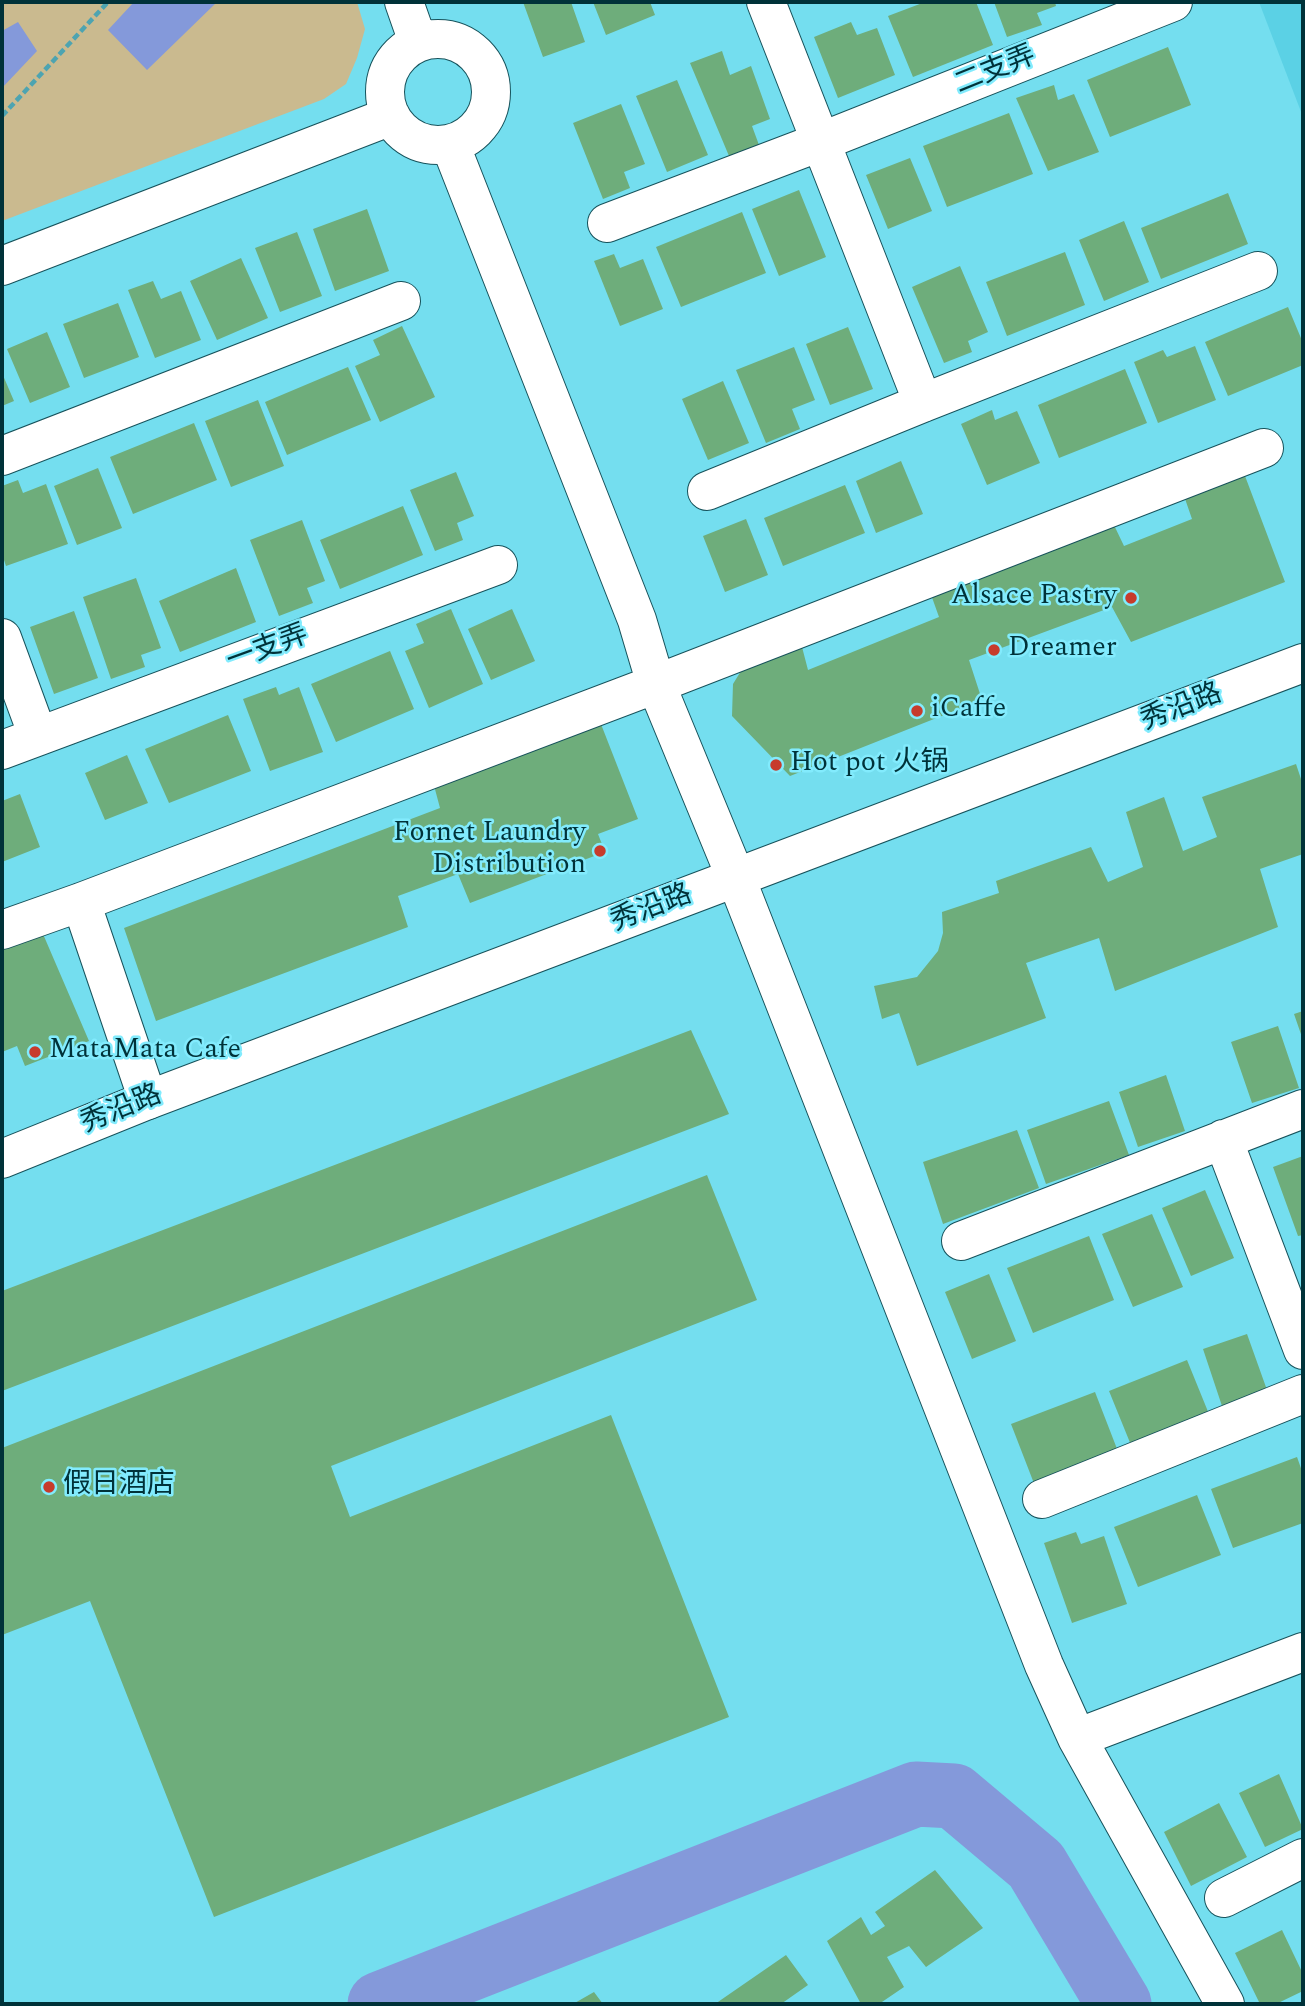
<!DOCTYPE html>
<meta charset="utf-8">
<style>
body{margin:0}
#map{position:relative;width:1305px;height:2006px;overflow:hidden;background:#74deef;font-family:Spectral,serif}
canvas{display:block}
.frame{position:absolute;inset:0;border:4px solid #003239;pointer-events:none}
</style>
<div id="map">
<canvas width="1305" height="2006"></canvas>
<div class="frame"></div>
</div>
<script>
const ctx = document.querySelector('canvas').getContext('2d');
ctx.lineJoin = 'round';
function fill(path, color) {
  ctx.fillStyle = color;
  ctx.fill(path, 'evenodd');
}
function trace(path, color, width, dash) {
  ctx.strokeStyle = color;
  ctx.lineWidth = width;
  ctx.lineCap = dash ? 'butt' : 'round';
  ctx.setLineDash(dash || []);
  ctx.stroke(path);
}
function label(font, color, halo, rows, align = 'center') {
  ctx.font = font + ' Spectral,"Noto Sans SC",serif';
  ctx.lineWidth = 5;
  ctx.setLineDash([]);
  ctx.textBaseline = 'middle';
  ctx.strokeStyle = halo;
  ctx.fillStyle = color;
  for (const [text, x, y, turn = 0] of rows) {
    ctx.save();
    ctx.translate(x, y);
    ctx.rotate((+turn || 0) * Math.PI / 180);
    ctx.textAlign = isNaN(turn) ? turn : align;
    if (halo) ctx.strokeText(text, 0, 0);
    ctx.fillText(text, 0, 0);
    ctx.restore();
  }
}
fill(new Path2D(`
 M 1259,2 L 1303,2 L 1303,117 Z`), '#5bd1e5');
fill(new Path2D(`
 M 2,2 L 357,2 L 365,29 L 357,58 L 346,84 L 324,99 L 2,221 Z`), '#caba8f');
fill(new Path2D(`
 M 134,2 L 217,2 L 147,70 L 108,30 Z
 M 18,22 L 37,51 L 2,88 L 2,31 Z`), '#8499da');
trace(new Path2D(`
 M 380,2004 L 916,1794 L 954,1796 L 1036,1865 L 1119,2004`), '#8499da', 65);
fill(new Path2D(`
 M 523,2 L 571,2 L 585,42 L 543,57 Z
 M 593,2 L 650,2 L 655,15 L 606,35 Z
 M 925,2 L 976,2 L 993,45 L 913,77 L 888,16 Z
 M 994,2 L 1055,2 L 1056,6 L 1037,13 L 1042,25 L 1007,37 Z
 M 851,22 L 857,35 L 877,28 L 895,75 L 838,98 L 814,37 Z
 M 1168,47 L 1191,105 L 1110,137 L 1087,80 Z
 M 722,51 L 730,75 L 751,66 L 770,119 L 752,126 L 759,145 L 729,156 L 690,63 Z
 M 677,80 L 708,155 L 667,172 L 636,96 Z
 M 1054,85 L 1058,100 L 1074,94 L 1099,152 L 1048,171 L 1016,98 Z
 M 621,104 L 645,164 L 624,172 L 630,188 L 603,199 L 573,123 Z
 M 1009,113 L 1033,174 L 947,207 L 923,146 Z
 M 910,158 L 932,211 L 888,229 L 866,175 Z
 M 799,190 L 826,257 L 779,276 L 752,209 Z
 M 1228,193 L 1248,244 L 1161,279 L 1141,228 Z
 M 367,209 L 389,271 L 335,291 L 313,229 Z
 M 742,212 L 766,273 L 681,307 L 656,247 Z
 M 1124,221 L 1149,282 L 1104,301 L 1079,240 Z
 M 297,232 L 322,296 L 280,312 L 255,248 Z
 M 1065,252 L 1085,305 L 1007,336 L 986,282 Z
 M 614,254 L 620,268 L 643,259 L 663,309 L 620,326 L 594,261 Z
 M 241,258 L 268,318 L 217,340 L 190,281 Z
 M 960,266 L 988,332 L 968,341 L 972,352 L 944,363 L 912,287 Z
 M 153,281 L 161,299 L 181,291 L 201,340 L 155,358 L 128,290 Z
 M 118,303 L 139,357 L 84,378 L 63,324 Z
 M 1288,307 L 1303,343 L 1303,365 L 1228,396 L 1205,342 Z
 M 402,326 L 435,397 L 380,422 L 355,366 L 380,355 L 373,340 Z
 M 848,327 L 873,389 L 830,405 L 806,344 Z
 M 47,332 L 70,387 L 30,403 L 7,349 Z
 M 1195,346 L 1216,400 L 1158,423 L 1134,362 L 1163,350 L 1167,357 Z
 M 794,347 L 815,400 L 792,409 L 800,429 L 766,443 L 736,370 Z
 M 348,367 L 371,420 L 287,455 L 265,402 Z
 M 1125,369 L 1147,423 L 1059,458 L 1038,405 Z
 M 2,373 L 14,401 L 2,406 Z
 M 723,381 L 749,443 L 708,460 L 682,399 Z
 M 258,400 L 284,466 L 231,487 L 205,421 Z
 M 992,410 L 995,420 L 1017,411 L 1040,463 L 987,485 L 961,424 Z
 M 194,423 L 217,480 L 133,514 L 110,457 Z
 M 901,461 L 923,514 L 876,533 L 856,481 Z
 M 98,468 L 122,528 L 77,545 L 54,486 Z
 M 1242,468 L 1285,582 L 1131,642 L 1112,607 L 969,660 L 982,700 L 790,776 L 732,716 L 733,684 L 741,671 L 802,647 L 808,670 L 939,617 L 929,589 L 1113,523 L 1124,546 L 1192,519 L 1183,493 Z
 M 456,472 L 474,516 L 457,523 L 463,540 L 435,551 L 410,490 Z
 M 18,480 L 23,493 L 46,484 L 68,544 L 6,566 L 2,554 L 2,486 Z
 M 845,485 L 865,533 L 783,566 L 764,518 Z
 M 403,506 L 423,555 L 340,589 L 320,540 Z
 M 746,519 L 768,575 L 725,592 L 703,536 Z
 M 302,520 L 325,581 L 307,588 L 313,603 L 279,616 L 250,540 Z
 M 236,568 L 256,622 L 180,652 L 159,601 Z
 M 136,578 L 161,648 L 141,655 L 145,667 L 111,679 L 83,597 Z
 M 451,609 L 483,684 L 429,708 L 405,651 L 424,643 L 416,624 Z
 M 512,609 L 535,661 L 491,680 L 468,629 Z
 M 74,611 L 98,678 L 54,694 L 30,627 Z
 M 390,651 L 414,709 L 336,742 L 311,684 Z
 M 276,687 L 279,695 L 299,687 L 323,752 L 270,771 L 243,699 Z
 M 228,715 L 251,771 L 169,803 L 145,749 Z
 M 599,719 L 638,819 L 598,834 L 605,852 L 470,903 L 458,874 L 398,896 L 408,927 L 156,1021 L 124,928 L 440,808 L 432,778 Z
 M 127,755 L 148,803 L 105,820 L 85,773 Z
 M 1296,764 L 1303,785 L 1303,854 L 1260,869 L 1278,927 L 1115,991 L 1099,938 L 1026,963 L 1046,1018 L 917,1066 L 899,1013 L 882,1019 L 874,986 L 917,977 L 938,951 L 943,933 L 942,912 L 999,893 L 996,881 L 1091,847 L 1108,882 L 1143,867 L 1126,812 L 1164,797 L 1183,851 L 1217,837 L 1202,797 Z
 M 20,794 L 40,847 L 2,862 L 2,801 Z
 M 40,927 L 89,1041 L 25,1066 L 17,1046 L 2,1052 L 2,942 Z
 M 1303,1011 L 1303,1040 L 1294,1014 Z
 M 1278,1026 L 1299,1088 L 1252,1103 L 1231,1042 Z
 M 691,1030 L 729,1114 L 2,1391 L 2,1291 Z
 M 1166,1075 L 1185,1131 L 1138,1147 L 1119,1092 Z
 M 1109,1101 L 1129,1155 L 1046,1184 L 1027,1130 Z
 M 1017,1130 L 1039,1188 L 943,1224 L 923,1162 Z
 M 1303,1156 L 1303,1235 L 1298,1236 L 1273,1167 Z
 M 707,1175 L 757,1300 L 331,1466 L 350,1517 L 611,1415 L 729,1717 L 214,1917 L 90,1601 L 2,1635 L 2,1448 Z
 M 1205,1190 L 1234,1258 L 1191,1276 L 1162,1208 Z
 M 1152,1214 L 1183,1287 L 1133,1307 L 1102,1234 Z
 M 1089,1236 L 1114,1300 L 1033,1333 L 1007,1268 Z
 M 989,1274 L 1016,1341 L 972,1359 L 945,1292 Z
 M 1247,1334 L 1267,1390 L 1222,1406 L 1203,1349 Z
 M 1187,1360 L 1211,1419 L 1133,1450 L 1109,1391 Z
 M 1095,1392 L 1119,1454 L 1035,1486 L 1011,1424 Z
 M 1297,1457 L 1303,1474 L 1303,1523 L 1233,1548 L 1211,1489 Z
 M 1197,1495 L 1221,1555 L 1138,1587 L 1114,1527 Z
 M 1076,1532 L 1081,1544 L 1104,1536 L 1127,1604 L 1072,1623 L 1044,1543 Z
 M 1279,1774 L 1303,1829 L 1265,1847 L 1239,1793 Z
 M 1219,1803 L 1247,1857 L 1191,1886 L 1164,1832 Z
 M 935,1870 L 983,1928 L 926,1967 L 909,1946 L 887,1957 L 904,1987 L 879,2004 L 861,2004 L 827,1941 L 861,1917 L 871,1935 L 885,1926 L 875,1912 Z
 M 1282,1930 L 1303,1974 L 1303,1991 L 1276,2004 L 1260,2004 L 1235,1953 Z
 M 786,1955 L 808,1985 L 781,2004 L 715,2004 Z
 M 594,1992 L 603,2004 L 573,2004 Z`), '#6ead7b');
const minor = new Path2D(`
 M 404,2 L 418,42
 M 766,2 L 923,403
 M385 92a53 53 0 1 1 106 0a53 53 0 1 1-106 0Z
 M 450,144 L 637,620 L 656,684 L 736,878 L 1044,1665 L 1077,1738 L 1225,2004
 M 607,223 L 820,142 L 1173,2
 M 2,266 L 391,116
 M 2,456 L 401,301
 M 707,491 L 923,403 L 1258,271
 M 2,638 L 38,736
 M 2,750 L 498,565
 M 81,902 L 148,1100
 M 2,930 L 81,902 L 656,684 L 1264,448
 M 1223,1139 L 1303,1350
 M 961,1241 L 1303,1109
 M 1042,1499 L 1303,1394
 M 1077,1738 L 1303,1652
 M 1224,1898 L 1303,1858`);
const major = new Path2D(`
 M 2,1159 L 148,1100 L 1303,663`);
trace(minor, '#17525b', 40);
trace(major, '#17525b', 40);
trace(new Path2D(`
 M 2,116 L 108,2`), '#4da4b1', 4.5, [7, 3.5]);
trace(minor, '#fff', 38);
trace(major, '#fff', 38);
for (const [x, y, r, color] of [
 [1131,598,7,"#c73b2c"],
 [994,650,7,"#c73b2c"],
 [917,711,7,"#c73b2c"],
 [776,765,7,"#c73b2c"],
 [600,851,7,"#c73b2c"],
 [35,1052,7,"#c73b2c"],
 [49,1487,7,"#c73b2c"]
]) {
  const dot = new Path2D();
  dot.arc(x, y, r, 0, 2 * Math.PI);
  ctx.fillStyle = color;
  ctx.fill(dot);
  trace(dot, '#82ebfd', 2.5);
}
label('28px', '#003239', '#82ebfd', [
 ["二支弄",996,72,-22],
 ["一支弄",268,650,-20],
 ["秀沿路",1182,709,-21],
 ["秀沿路",652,910,-21],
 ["秀沿路",122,1111,-22]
]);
label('28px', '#003239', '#82ebfd', [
 ["Alsace Pastry",1117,598,"right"],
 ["Dreamer",1008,650],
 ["iCaffe",931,711],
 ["Hot pot 火锅",790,765],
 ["Fornet Laundry",586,835,"right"],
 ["Distribution",586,867,"right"],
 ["MataMata Cafe",49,1052],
 ["假日酒店",63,1487]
], 'left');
</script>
